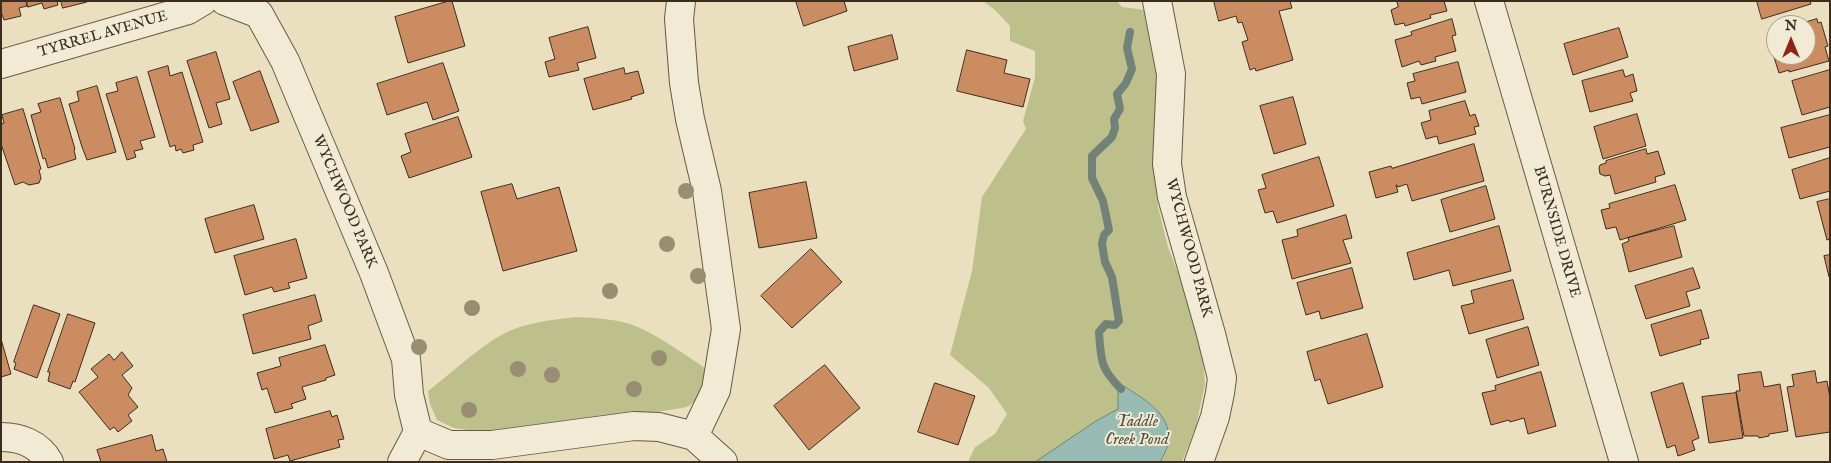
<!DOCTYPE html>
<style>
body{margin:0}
#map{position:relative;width:1831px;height:463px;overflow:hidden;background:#eadfbe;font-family:"IM FELL English",serif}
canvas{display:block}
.frame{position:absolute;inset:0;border:2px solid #3c2c1e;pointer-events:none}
.north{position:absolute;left:1766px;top:15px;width:50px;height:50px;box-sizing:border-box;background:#f1ead5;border:1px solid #a99e8c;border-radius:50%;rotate:0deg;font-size:14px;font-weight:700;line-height:20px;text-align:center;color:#3c2c1e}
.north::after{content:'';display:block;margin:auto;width:18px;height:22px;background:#8f2418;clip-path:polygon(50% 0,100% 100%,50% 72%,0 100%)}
</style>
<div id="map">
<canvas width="1831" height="463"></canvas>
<div class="frame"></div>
<div class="north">N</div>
</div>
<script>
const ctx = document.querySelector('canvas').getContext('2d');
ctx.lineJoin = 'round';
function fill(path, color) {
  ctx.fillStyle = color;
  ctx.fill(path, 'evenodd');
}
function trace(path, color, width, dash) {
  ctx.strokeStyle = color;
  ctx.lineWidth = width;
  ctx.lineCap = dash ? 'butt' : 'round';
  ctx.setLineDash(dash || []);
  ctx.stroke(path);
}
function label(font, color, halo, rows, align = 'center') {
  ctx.font = font + ' "IM FELL English",serif';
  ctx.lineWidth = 4;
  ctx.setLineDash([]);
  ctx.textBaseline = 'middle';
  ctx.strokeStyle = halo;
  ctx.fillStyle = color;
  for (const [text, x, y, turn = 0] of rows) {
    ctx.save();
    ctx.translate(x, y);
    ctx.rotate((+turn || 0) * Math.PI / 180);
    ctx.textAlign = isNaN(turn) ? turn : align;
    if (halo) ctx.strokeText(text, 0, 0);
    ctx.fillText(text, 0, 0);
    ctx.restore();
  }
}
fill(new Path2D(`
 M 983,1 L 1117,1 L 1122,7 L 1145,10 L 1155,38 L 1158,84 L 1153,168 L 1158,207 L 1168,247 L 1193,313 L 1203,361 L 1205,384 L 1196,426 L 1182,462 L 1160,462 C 1163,456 1168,449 1168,444 C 1171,411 1142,398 1119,383 L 1115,382 L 1118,391 L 1118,409 L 1096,421 L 1035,462 L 968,462 L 975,447 L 995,434 L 1007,414 L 989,388 L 950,355 L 972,271 L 982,197 L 1026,129 L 1023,121 L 1035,77 L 1035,51 L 1010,41 L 1010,26 L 995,10 Z
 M 576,317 C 597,318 619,319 638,327 C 664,339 688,357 711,372 L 704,396 L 687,407 L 651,413 L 604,415 L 482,432 L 454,428 L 437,420 L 430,404 L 428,391 C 453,372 477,348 505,333 C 527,322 552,320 576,317 Z`), '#bec08c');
const water = new Path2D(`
 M 1114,382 L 1119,383 C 1140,397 1174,413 1168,444 C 1167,450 1163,456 1160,462 L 1035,462 L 1096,421 L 1118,409 L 1118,391 Z`);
fill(water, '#98bcb4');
trace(water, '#738278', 1);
trace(new Path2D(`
 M 1121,389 C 1100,368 1101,360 1099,332 L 1106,324 L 1115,325 L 1119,321 L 1112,277 L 1105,262 L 1102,244 L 1104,235 L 1109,230 L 1103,201 L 1092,178 L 1092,156 L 1112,137 L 1115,128 L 1114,119 L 1120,109 L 1117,94 L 1126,83 L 1132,69 L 1127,48 L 1130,32`), '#738278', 8);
const building = new Path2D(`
 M 1,1 L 26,1 L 27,6 L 19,8 L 21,16 L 4,20 L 1,12 Z
 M 27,1 L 57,1 L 58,5 L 44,9 L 42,3 L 28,7 Z
 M 61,1 L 87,1 L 87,2 L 63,8 Z
 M 449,1 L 452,1 L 465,46 L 408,63 L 395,17 Z
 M 796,1 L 844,1 L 847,11 L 804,26 Z
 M 1214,1 L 1290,1 L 1292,8 L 1279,11 L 1293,60 L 1256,71 L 1255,68 L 1250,70 L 1242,42 L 1248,40 L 1242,22 L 1238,23 L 1236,16 L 1219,21 Z
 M 1397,1 L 1444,1 L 1447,11 L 1430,15 L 1431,18 L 1405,26 L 1404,23 L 1395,25 L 1391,10 L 1398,7 Z
 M 1757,1 L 1810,1 L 1811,4 L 1762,19 Z
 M 1452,19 L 1456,35 L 1452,36 L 1456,51 L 1435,57 L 1436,61 L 1421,65 L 1419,61 L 1402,67 L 1395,40 L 1412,35 L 1411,32 Z
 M 1817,19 L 1818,23 L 1821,22 L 1828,46 L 1825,47 L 1829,61 L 1789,72 L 1789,70 L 1779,73 L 1772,51 L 1776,50 L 1776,55 L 1806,55 L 1806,25 L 1796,25 Z
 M 588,27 L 596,58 L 577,63 L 579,70 L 549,77 L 545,62 L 555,59 L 549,38 Z
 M 1619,28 L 1628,57 L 1573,75 L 1564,44 Z
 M 892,35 L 898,59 L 854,71 L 848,47 Z
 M 967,50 L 1007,60 L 1004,73 L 1030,79 L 1023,107 L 957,91 Z
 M 216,52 L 230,99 L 216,103 L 222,124 L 209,128 L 187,61 Z
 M 1458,62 L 1466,92 L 1422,104 L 1420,97 L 1411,99 L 1407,83 L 1415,81 L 1413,74 Z
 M 443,63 L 459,111 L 433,120 L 427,102 L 387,115 L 377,84 Z
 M 168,66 L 170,76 L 182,72 L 203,142 L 193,145 L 194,150 L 183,153 L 181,149 L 176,151 L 175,145 L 170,147 L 148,72 Z
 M 624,68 L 625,74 L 638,71 L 644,93 L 631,97 L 632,99 L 593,110 L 584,79 Z
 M 1623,70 L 1625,77 L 1633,74 L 1637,91 L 1630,93 L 1633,101 L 1590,112 L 1582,81 Z
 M 1830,70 L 1830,107 L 1802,115 L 1792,81 Z
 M 260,71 L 279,122 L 251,131 L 233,82 Z
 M 137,77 L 155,137 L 140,141 L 143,149 L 134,151 L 136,157 L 127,160 L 106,94 L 118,91 L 116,83 Z
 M 97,86 L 116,152 L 87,160 L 82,147 L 69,104 L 79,101 L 77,92 Z
 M 1293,97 L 1306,144 L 1274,154 L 1260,106 Z
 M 60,98 L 75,149 L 74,150 L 76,159 L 48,168 L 45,158 L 43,159 L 31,115 L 41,112 L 38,104 Z
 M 1465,101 L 1470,116 L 1475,114 L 1479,126 L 1474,127 L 1476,134 L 1439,144 L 1437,136 L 1426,139 L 1421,123 L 1431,120 L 1429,111 Z
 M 23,109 L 41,169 L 39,170 L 41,178 L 39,183 L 29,185 L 23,182 L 15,185 L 1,144 L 1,124 L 4,123 L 2,115 Z
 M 1637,114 L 1646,146 L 1603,159 L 1594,127 Z
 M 1830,115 L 1830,147 L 1789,158 L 1781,128 Z
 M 458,117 L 472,157 L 409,178 L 401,156 L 411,152 L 405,134 Z
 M 1474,144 L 1484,181 L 1412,201 L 1407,184 L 1398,187 L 1397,185 L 1396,185 L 1398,192 L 1376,198 L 1369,172 L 1391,166 L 1392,168 Z
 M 1646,149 L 1647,154 L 1658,151 L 1665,174 L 1655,177 L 1656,182 L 1615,194 L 1610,175 L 1605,176 L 1600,174 L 1599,168 L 1600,165 L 1606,163 L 1606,161 Z
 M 1319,157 L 1334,206 L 1277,223 L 1273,211 L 1265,213 L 1258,190 L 1266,188 L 1262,175 Z
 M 1830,158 L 1830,191 L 1800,199 L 1792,170 Z
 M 806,182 L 817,238 L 759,248 L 749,193 Z
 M 512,184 L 517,199 L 559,187 L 577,251 L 503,271 L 481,192 Z
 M 1675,185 L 1686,220 L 1620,240 L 1616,227 L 1606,229 L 1601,210 L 1610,208 L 1609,204 Z
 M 1486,186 L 1495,219 L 1450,232 L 1441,200 Z
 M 1830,199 L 1830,239 L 1827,240 L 1817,202 Z
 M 254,205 L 264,239 L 215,253 L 205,219 Z
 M 1346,215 L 1352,238 L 1343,240 L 1351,263 L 1292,279 L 1282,240 L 1298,236 L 1297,230 Z
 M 1499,226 L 1511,271 L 1453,286 L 1449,270 L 1414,280 L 1407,253 Z
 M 1674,226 L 1682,257 L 1629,272 L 1622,244 L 1629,241 L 1628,238 Z
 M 296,239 L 307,278 L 288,283 L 290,288 L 274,292 L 272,287 L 245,295 L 234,256 Z
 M 811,249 L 842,282 L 792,328 L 761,296 Z
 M 1830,255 L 1830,276 L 1829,277 L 1824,256 Z
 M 1352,268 L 1363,308 L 1321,319 L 1319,311 L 1306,315 L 1297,283 Z
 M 1693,268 L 1700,288 L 1686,292 L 1690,306 L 1646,319 L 1635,286 Z
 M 1513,280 L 1524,319 L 1469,334 L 1461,306 L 1474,303 L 1471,291 Z
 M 315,295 L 322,321 L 308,326 L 311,339 L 253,354 L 243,315 Z
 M 34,305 L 60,314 L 37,378 L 14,369 L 16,363 L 14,362 Z
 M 1701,310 L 1709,338 L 1700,340 L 1701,344 L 1660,356 L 1651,325 Z
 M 68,314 L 95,323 L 75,382 L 73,381 L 70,389 L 48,381 L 50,372 L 48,372 Z
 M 1528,327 L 1539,365 L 1497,378 L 1486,340 Z
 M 1367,334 L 1383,387 L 1328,404 L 1320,379 L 1315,381 L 1307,352 Z
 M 1,339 L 11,374 L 1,377 Z
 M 325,345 L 335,375 L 326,378 L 326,380 L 302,387 L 306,399 L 291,404 L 293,408 L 275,413 L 267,388 L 262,390 L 257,373 L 281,366 L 279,358 Z
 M 122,352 L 133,366 L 122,375 L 132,388 L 128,395 L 138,407 L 128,415 L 132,421 L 118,432 L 114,427 L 110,430 L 79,392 L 98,377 L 91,369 L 109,354 L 114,360 Z
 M 825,365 L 860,408 L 809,450 L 774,406 Z
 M 1815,371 L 1817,383 L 1827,381 L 1830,398 L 1830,432 L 1796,437 L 1787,387 L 1794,386 L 1792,375 Z
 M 1541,372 L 1556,426 L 1528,434 L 1524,418 L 1510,422 L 1509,420 L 1491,425 L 1482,393 L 1496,390 L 1495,386 Z
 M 1761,372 L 1764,387 L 1780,384 L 1788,431 L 1769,434 L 1769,436 L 1759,438 L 1758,436 L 1744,436 L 1736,391 L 1740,391 L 1738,375 Z
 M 935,383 L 975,396 L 958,445 L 918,432 Z
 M 1683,383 L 1699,438 L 1692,441 L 1695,450 L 1678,456 L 1675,445 L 1667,448 L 1651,393 Z
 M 1736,393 L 1743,438 L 1709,443 L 1702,397 Z
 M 330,411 L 332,417 L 337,415 L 344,439 L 338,440 L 340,447 L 290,461 L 288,455 L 274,459 L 266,429 Z
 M 152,435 L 156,451 L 163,449 L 167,462 L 101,462 L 97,450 Z`);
fill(building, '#cc8c62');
trace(building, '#3c2c1e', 1);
const minor = new Path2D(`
 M 225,1 L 259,14 L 285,61 L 374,273 L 406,359 L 409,395 L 418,432 L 402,462
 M 681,1 L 679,19 L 684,83 L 690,119 L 707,191 L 726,329 L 716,390 L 694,436 L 723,462
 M 1157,1 L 1171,74 L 1167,164 L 1172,197 L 1211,334 L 1222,378 L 1220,393 L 1215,417 L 1199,462
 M 1489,1 L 1624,462
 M 1,64 L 188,10 L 203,1
 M 418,432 L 449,445 L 492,445 L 634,426 L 659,427 L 694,436
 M 1,437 C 20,437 39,444 49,462`);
trace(minor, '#685946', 30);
trace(minor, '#f1ead5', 28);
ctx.fillStyle = '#998d72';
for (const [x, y] of [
 [686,191],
 [667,244],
 [698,276],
 [610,291],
 [472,308],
 [419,347],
 [659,358],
 [518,369],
 [552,375],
 [634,389],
 [469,410]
]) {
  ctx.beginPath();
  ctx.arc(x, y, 8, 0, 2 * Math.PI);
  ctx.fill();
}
label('15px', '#3c2c1e', '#f1ead5', [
 ["TYRREL AVENUE",103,35,-16],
 ["WYCHWOOD PARK",344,202,67],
 ["BURNSIDE DRIVE",1556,232,74],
 ["WYCHWOOD PARK",1188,248,75]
]);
label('italic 16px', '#535044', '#f1ead5', [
 ["Taddle",1137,423],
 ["Creek Pond",1137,441]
]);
</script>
